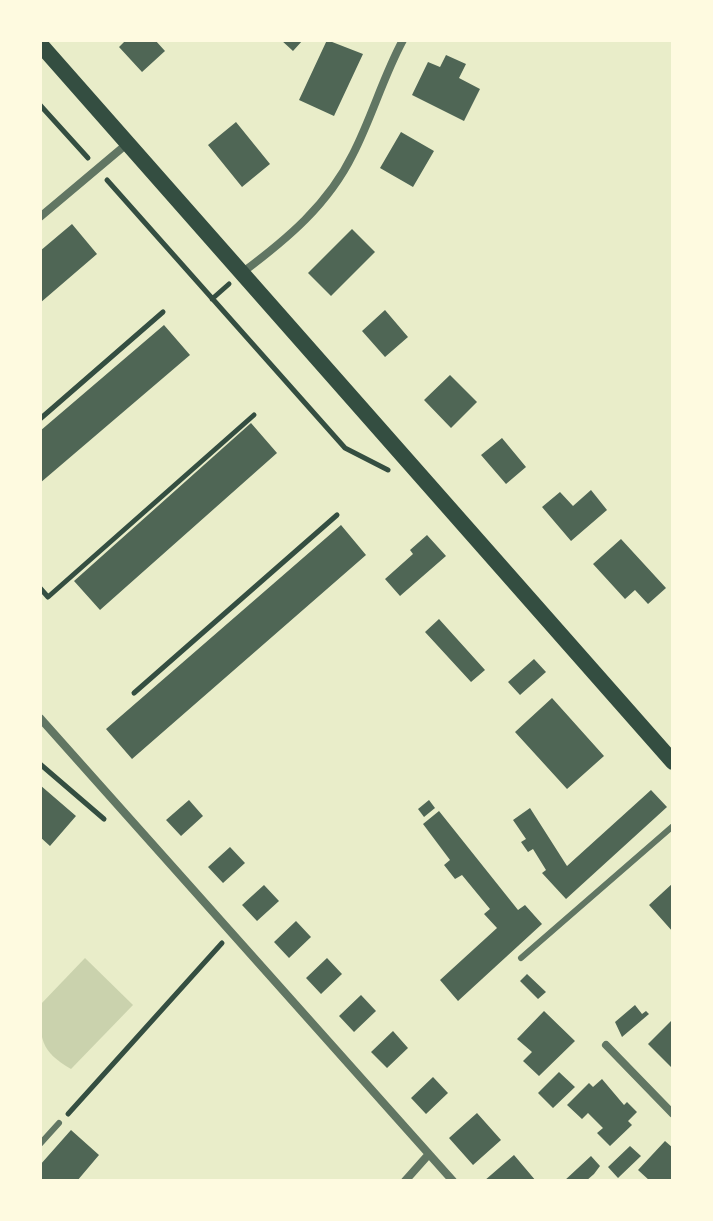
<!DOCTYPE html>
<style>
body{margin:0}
#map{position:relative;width:713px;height:1221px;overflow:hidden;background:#e9edc9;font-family:"DejaVu Sans",sans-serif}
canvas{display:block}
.frame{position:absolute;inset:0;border:42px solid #fefae0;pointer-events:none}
</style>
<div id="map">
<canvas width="713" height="1221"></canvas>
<div class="frame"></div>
</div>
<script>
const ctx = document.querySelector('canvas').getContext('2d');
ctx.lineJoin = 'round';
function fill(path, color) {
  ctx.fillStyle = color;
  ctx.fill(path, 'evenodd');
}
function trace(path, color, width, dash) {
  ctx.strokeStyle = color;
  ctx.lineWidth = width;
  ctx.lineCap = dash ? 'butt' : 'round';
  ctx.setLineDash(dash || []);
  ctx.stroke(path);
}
fill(new Path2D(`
 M 85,958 L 133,1005 L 71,1069 C 40,1051 40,1039 40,1005 Z`), '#cad2ad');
fill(new Path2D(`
 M 126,40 L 155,40 L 165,51 L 142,72 L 119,47 Z
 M 281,40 L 303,40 L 293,51 Z
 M 327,40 L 363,54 L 334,116 L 299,100 Z
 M 446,55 L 466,64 L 459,78 L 480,89 L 464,121 L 412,95 L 428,62 L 440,67 Z
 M 236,122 L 270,164 L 242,187 L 208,145 Z
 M 401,132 L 434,151 L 413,187 L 380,168 Z
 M 72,224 L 97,254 L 40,303 L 40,251 Z
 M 352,229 L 375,252 L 331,296 L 308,273 Z
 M 385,310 L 408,337 L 385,357 L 362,331 Z
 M 164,325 L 190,355 L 40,483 L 40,431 Z
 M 450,375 L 477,402 L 451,428 L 424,400 Z
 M 251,423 L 277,453 L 100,610 L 74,581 Z
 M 502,438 L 526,467 L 506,484 L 481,455 Z
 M 591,490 L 607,510 L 571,541 L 542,507 L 560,492 L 573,506 Z
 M 341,525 L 366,555 L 132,759 L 106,729 Z
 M 427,535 L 446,556 L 400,596 L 385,579 L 413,554 L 410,550 Z
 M 621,539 L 666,588 L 648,604 L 635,590 L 625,599 L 593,564 Z
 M 439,619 L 485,670 L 471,682 L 425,632 Z
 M 534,659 L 546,672 L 520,695 L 508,682 Z
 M 552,698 L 604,756 L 567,789 L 515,732 Z
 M 40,785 L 76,816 L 50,846 L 40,837 Z
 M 651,790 L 667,807 L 566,899 L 542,873 L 546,870 L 533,849 L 528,852 L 521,842 L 526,839 L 513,820 L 530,808 L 567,866 Z
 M 189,800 L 203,816 L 181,836 L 166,820 Z
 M 429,800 L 435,808 L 424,817 L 418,809 Z
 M 439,811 L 518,910 L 525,905 L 542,924 L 458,1001 L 440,980 L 497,928 L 484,914 L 490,909 L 462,875 L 455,879 L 444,865 L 450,860 L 423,824 Z
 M 230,847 L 245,863 L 223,883 L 208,867 Z
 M 673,883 L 673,932 L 649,905 Z
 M 264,885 L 279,901 L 257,921 L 242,905 Z
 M 296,921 L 311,937 L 289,958 L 274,942 Z
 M 327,958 L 342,974 L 321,994 L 306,978 Z
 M 527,974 L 546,992 L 538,999 L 520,981 Z
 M 361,995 L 376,1011 L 354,1032 L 339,1016 Z
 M 635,1005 L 642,1014 L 646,1011 L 649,1014 L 622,1037 L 615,1022 Z
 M 544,1011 L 575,1041 L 539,1076 L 523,1061 L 532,1052 L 517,1039 Z
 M 673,1019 L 673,1069 L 648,1044 Z
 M 393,1031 L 408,1048 L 387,1068 L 371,1052 Z
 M 559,1072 L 575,1087 L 553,1108 L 538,1093 Z
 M 433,1077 L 448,1093 L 426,1114 L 411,1098 Z
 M 602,1079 L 624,1105 L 627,1102 L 637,1112 L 628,1121 L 632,1125 L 610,1146 L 597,1133 L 603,1128 L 588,1113 L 582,1119 L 567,1105 L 589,1083 L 593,1087 Z
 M 477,1113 L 501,1140 L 473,1165 L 449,1138 Z
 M 71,1130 L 99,1155 L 77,1181 L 40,1181 L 40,1165 Z
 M 665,1141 L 673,1148 L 673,1177 L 669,1181 L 650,1181 L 638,1170 Z
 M 630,1146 L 641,1156 L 618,1178 L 608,1167 Z
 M 514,1155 L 536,1181 L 484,1181 Z
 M 591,1156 L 600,1166 L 594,1174 L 586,1181 L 564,1181 Z`), '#4f6655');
trace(new Path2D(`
 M 40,105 L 88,158
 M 107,180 L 345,448 L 388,470
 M 212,299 L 229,284
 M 40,419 L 163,312
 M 40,588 L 48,597 L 254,415
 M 134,693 L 337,515
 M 40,764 L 104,819
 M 68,1114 L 222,943`), '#344e41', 5);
trace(new Path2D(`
 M 521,958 L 673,826
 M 40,1144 L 59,1123`), '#617663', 6);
trace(new Path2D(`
 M 40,217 L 128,143
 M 243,272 C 287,239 328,205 353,154 C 372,117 383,77 403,40
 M 40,718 L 453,1181
 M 606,1045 L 673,1114
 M 405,1181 L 429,1154`), '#617663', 8);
trace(new Path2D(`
 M 40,44 L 673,762`), '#344e41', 16);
</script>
